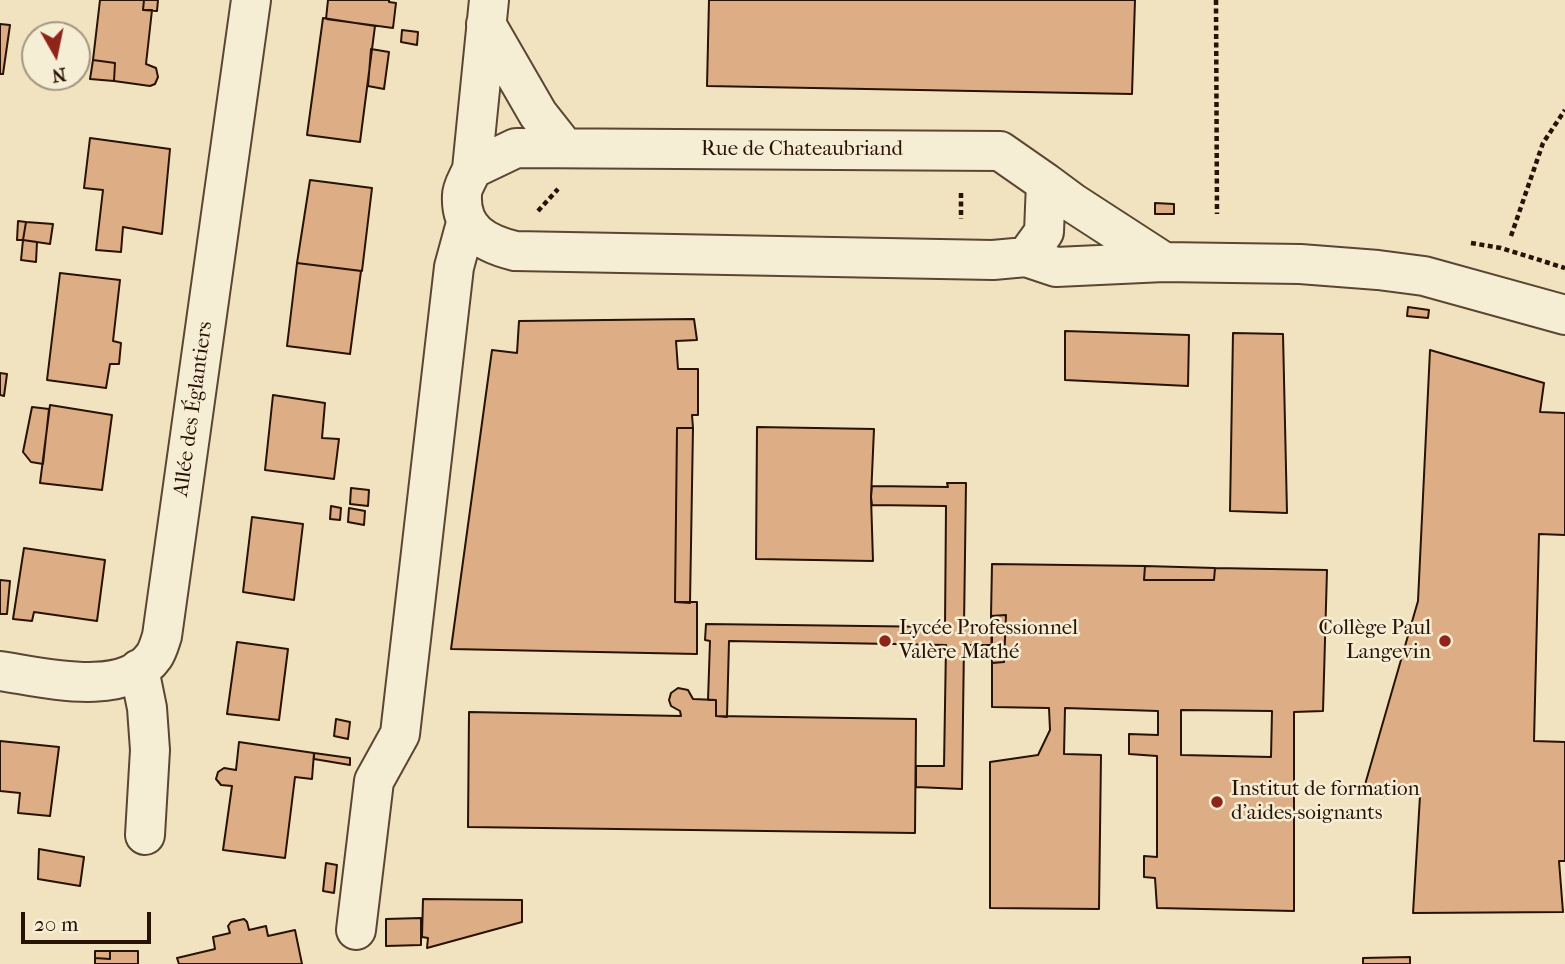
<!DOCTYPE html>
<meta charset="utf-8">
<style>
body{margin:0}
#map{position:relative;width:1565px;height:964px;overflow:hidden;background:#f1e3bf;font-family:"IM FELL French Canon",serif}
canvas{display:block}
.north{position:absolute;left:21px;top:21px;width:70px;height:70px;box-sizing:border-box;background:#f6edd5;border:2px solid #a49581;border-radius:50%;rotate:171deg;font-size:19px;font-weight:700;line-height:28px;text-align:center;color:#281203}
.north::after{content:'';display:block;margin:auto;width:24px;height:32px;background:#8f2418;clip-path:polygon(50% 0,100% 100%,50% 72%,0 100%)}
.scale{position:absolute;left:21px;top:912px;width:130px;height:32px;box-sizing:border-box;border:4px solid #281203;border-top:0;padding-left:9px;font-size:21px;line-height:24px;white-space:nowrap;color:#281203;-webkit-text-stroke:5px #f6edd5;paint-order:stroke}
</style>
<div id="map">
<canvas width="1565" height="964"></canvas>
<div class="north">N</div>
<div class="scale">20 m</div>
</div>
<script>
const ctx = document.querySelector('canvas').getContext('2d');
ctx.lineJoin = 'round';
function fill(path, color) {
  ctx.fillStyle = color;
  ctx.fill(path, 'evenodd');
}
function trace(path, color, width, dash) {
  ctx.strokeStyle = color;
  ctx.lineWidth = width;
  ctx.lineCap = dash ? 'butt' : 'round';
  ctx.setLineDash(dash || []);
  ctx.stroke(path);
}
function label(font, color, halo, rows, align = 'center') {
  ctx.font = font + ' "IM FELL French Canon",serif';
  ctx.lineWidth = 5;
  ctx.setLineDash([]);
  ctx.textBaseline = 'middle';
  ctx.strokeStyle = halo;
  ctx.fillStyle = color;
  for (const [text, x, y, turn = 0] of rows) {
    ctx.save();
    ctx.translate(x, y);
    ctx.rotate((+turn || 0) * Math.PI / 180);
    ctx.textAlign = isNaN(turn) ? turn : align;
    if (halo) ctx.strokeText(text, 0, 0);
    ctx.fillText(text, 0, 0);
    ctx.restore();
  }
}
const building = new Path2D(`
 M 100,0 L 144,0 L 143,10 L 152,10 L 146,64 L 156,68 L 158,77 L 155,84 L 150,86 L 114,81 L 115,63 L 93,60 Z
 M 144,0 L 158,0 L 157,11 L 143,10 Z
 M 328,0 L 389,0 L 389,2 L 396,3 L 393,28 L 326,19 Z
 M 709,0 L 1135,0 L 1132,94 L 707,86 Z
 M 323,18 L 375,26 L 360,142 L 307,135 Z
 M 0,24 L 10,25 L 3,74 L 0,74 Z
 M 402,30 L 418,32 L 417,45 L 401,42 Z
 M 371,49 L 389,52 L 384,89 L 368,86 Z
 M 93,60 L 115,63 L 114,81 L 90,79 Z
 M 90,138 L 170,149 L 162,234 L 123,227 L 121,252 L 96,250 L 103,190 L 84,188 Z
 M 310,180 L 372,188 L 362,271 L 297,263 Z
 M 1155,203 L 1174,204 L 1174,214 L 1155,214 Z
 M 18,221 L 26,222 L 23,240 L 17,240 Z
 M 26,222 L 53,224 L 50,244 L 23,240 Z
 M 23,240 L 37,242 L 36,262 L 21,260 Z
 M 297,263 L 361,271 L 350,354 L 287,346 Z
 M 60,273 L 120,280 L 113,341 L 121,343 L 119,364 L 110,364 L 106,388 L 47,380 Z
 M 1408,307 L 1429,310 L 1428,318 L 1407,316 Z
 M 694,319 L 697,340 L 676,341 L 678,369 L 698,369 L 698,415 L 692,415 L 693,428 L 677,428 L 675,602 L 697,602 L 697,654 L 451,649 L 492,350 L 517,353 L 519,321 Z
 M 1065,331 L 1189,335 L 1188,386 L 1065,380 Z
 M 1233,333 L 1283,334 L 1287,513 L 1230,511 Z
 M 1430,350 L 1544,383 L 1540,412 L 1565,413 L 1565,535 L 1539,534 L 1534,741 L 1565,742 L 1565,861 L 1559,861 L 1563,912 L 1413,913 L 1420,796 L 1362,795 L 1418,601 Z
 M 0,373 L 7,374 L 4,396 L 0,395 Z
 M 273,395 L 325,403 L 322,438 L 339,439 L 334,479 L 265,470 Z
 M 50,405 L 112,415 L 102,490 L 40,483 Z
 M 32,407 L 49,409 L 43,464 L 31,462 L 23,452 Z
 M 757,427 L 874,429 L 871,497 L 873,561 L 756,559 Z
 M 677,428 L 693,428 L 690,603 L 675,602 Z
 M 947,483 L 966,483 L 964,626 L 992,627 L 992,645 L 964,645 L 962,789 L 916,787 L 916,766 L 944,766 L 946,645 L 729,641 L 727,717 L 716,716 L 716,700 L 708,700 L 710,641 L 705,640 L 706,624 L 945,627 L 946,506 L 872,505 L 871,497 L 872,486 L 948,487 Z
 M 351,488 L 369,490 L 368,506 L 350,504 Z
 M 331,506 L 341,508 L 340,520 L 330,519 Z
 M 349,508 L 365,511 L 364,525 L 348,522 Z
 M 252,517 L 303,524 L 294,600 L 243,592 Z
 M 24,548 L 105,560 L 97,621 L 34,612 L 32,621 L 13,619 Z
 M 992,564 L 1145,566 L 1144,580 L 1214,580 L 1215,568 L 1327,570 L 1323,711 L 1294,712 L 1294,911 L 1157,908 L 1155,878 L 1144,877 L 1144,856 L 1157,857 L 1157,756 L 1129,754 L 1129,734 L 1158,735 L 1158,711 L 1065,708 L 1064,754 L 1101,755 L 1099,909 L 990,908 L 990,762 L 1038,755 L 1050,730 L 1049,708 L 992,707 L 992,663 L 1004,662 L 1006,615 L 991,616 ZM 1181,710 L 1272,711 L 1271,757 L 1181,755 Z
 M 1145,566 L 1215,568 L 1214,580 L 1144,580 Z
 M 0,580 L 10,581 L 7,614 L 0,614 Z
 M 1006,615 L 1004,662 L 992,663 L 991,616 Z
 M 237,642 L 288,649 L 279,720 L 227,714 Z
 M 678,688 L 688,690 L 693,699 L 716,700 L 716,716 L 916,719 L 915,833 L 468,827 L 469,712 L 681,716 L 680,711 L 671,706 L 669,700 L 671,693 Z
 M 336,719 L 350,722 L 348,739 L 334,736 Z
 M 0,741 L 59,747 L 50,816 L 18,813 L 20,793 L 0,791 Z
 M 239,742 L 314,753 L 312,779 L 295,777 L 285,858 L 223,850 L 232,786 L 221,785 L 216,779 L 218,772 L 224,768 L 236,770 Z
 M 314,753 L 350,758 L 350,765 L 314,759 Z
 M 39,849 L 84,857 L 80,886 L 38,879 Z
 M 326,863 L 337,865 L 334,893 L 323,891 Z
 M 423,899 L 522,900 L 522,922 L 427,948 L 428,938 L 422,937 Z
 M 421,918 L 421,945 L 386,946 L 386,919 Z
 M 244,919 L 247,922 L 249,930 L 266,926 L 268,936 L 295,930 L 302,964 L 179,964 L 177,958 L 215,949 L 213,937 L 230,933 L 228,926 L 231,922 Z
 M 95,951 L 110,951 L 110,959 L 95,958 Z
 M 110,951 L 138,951 L 138,964 L 95,964 L 95,958 L 110,959 Z
 M 1410,957 L 1410,964 L 1363,964 L 1363,958 Z`);
fill(building, '#ddad85');
trace(building, '#281203', 2);
const minor = new Path2D(`
 M 486,24 L 538,114 L 564,147
 M 472,169 L 516,148 L 1000,151 L 1046,183 L 1044,232 L 1026,257 L 993,260 L 515,251 C 486,244 460,231 462,195 C 462,187 469,177 472,169 L 489,0
 M 1046,183 L 1073,203 L 1164,262
 M 1026,257 L 1056,267 L 1164,262 L 1300,264 L 1378,270 L 1424,276 L 1565,315
 M 139,669 L 147,708 L 150,750 L 145,835
 M 0,671 C 43,677 124,699 154,656 C 158,650 160,642 162,636 L 251,0
 M 356,930 L 374,781 L 400,734 L 454,267 L 466,223`);
trace(minor, '#5a4632', 42);
trace(new Path2D(`
 M 1216,0 L 1217,214
 M 961,193 L 961,219
 M 538,211 L 558,189
 M 1511,236 L 1543,143 L 1565,110
 M 1471,243 L 1501,248 L 1565,268`), '#281203', 4.5, [5, 3.5]);
trace(minor, '#f6edd5', 38);
for (const [x, y, r, color] of [
 [885,641,7,"#8f2418"],
 [1445,641,7,"#8f2418"],
 [1217,802,7,"#8f2418"]
]) {
  const dot = new Path2D();
  dot.arc(x, y, r, 0, 2 * Math.PI);
  ctx.fillStyle = color;
  ctx.fill(dot);
  trace(dot, '#f6edd5', 2.5);
}
label('21px', '#281203', '#f6edd5', [
 ["Rue de Chateaubriand",802,150],
 ["Allée des Églantiers",194,409,-82]
]);
label('21px', '#281203', '#f6edd5', [
 ["Lycée Professionnel",899,629],
 ["Valère Mathé",899,653],
 ["Collège Paul",1431,629,"right"],
 ["Langevin",1431,653,"right"],
 ["Institut de formation",1231,790],
 ["d'aides-soignants",1231,814]
], 'left');
</script>
